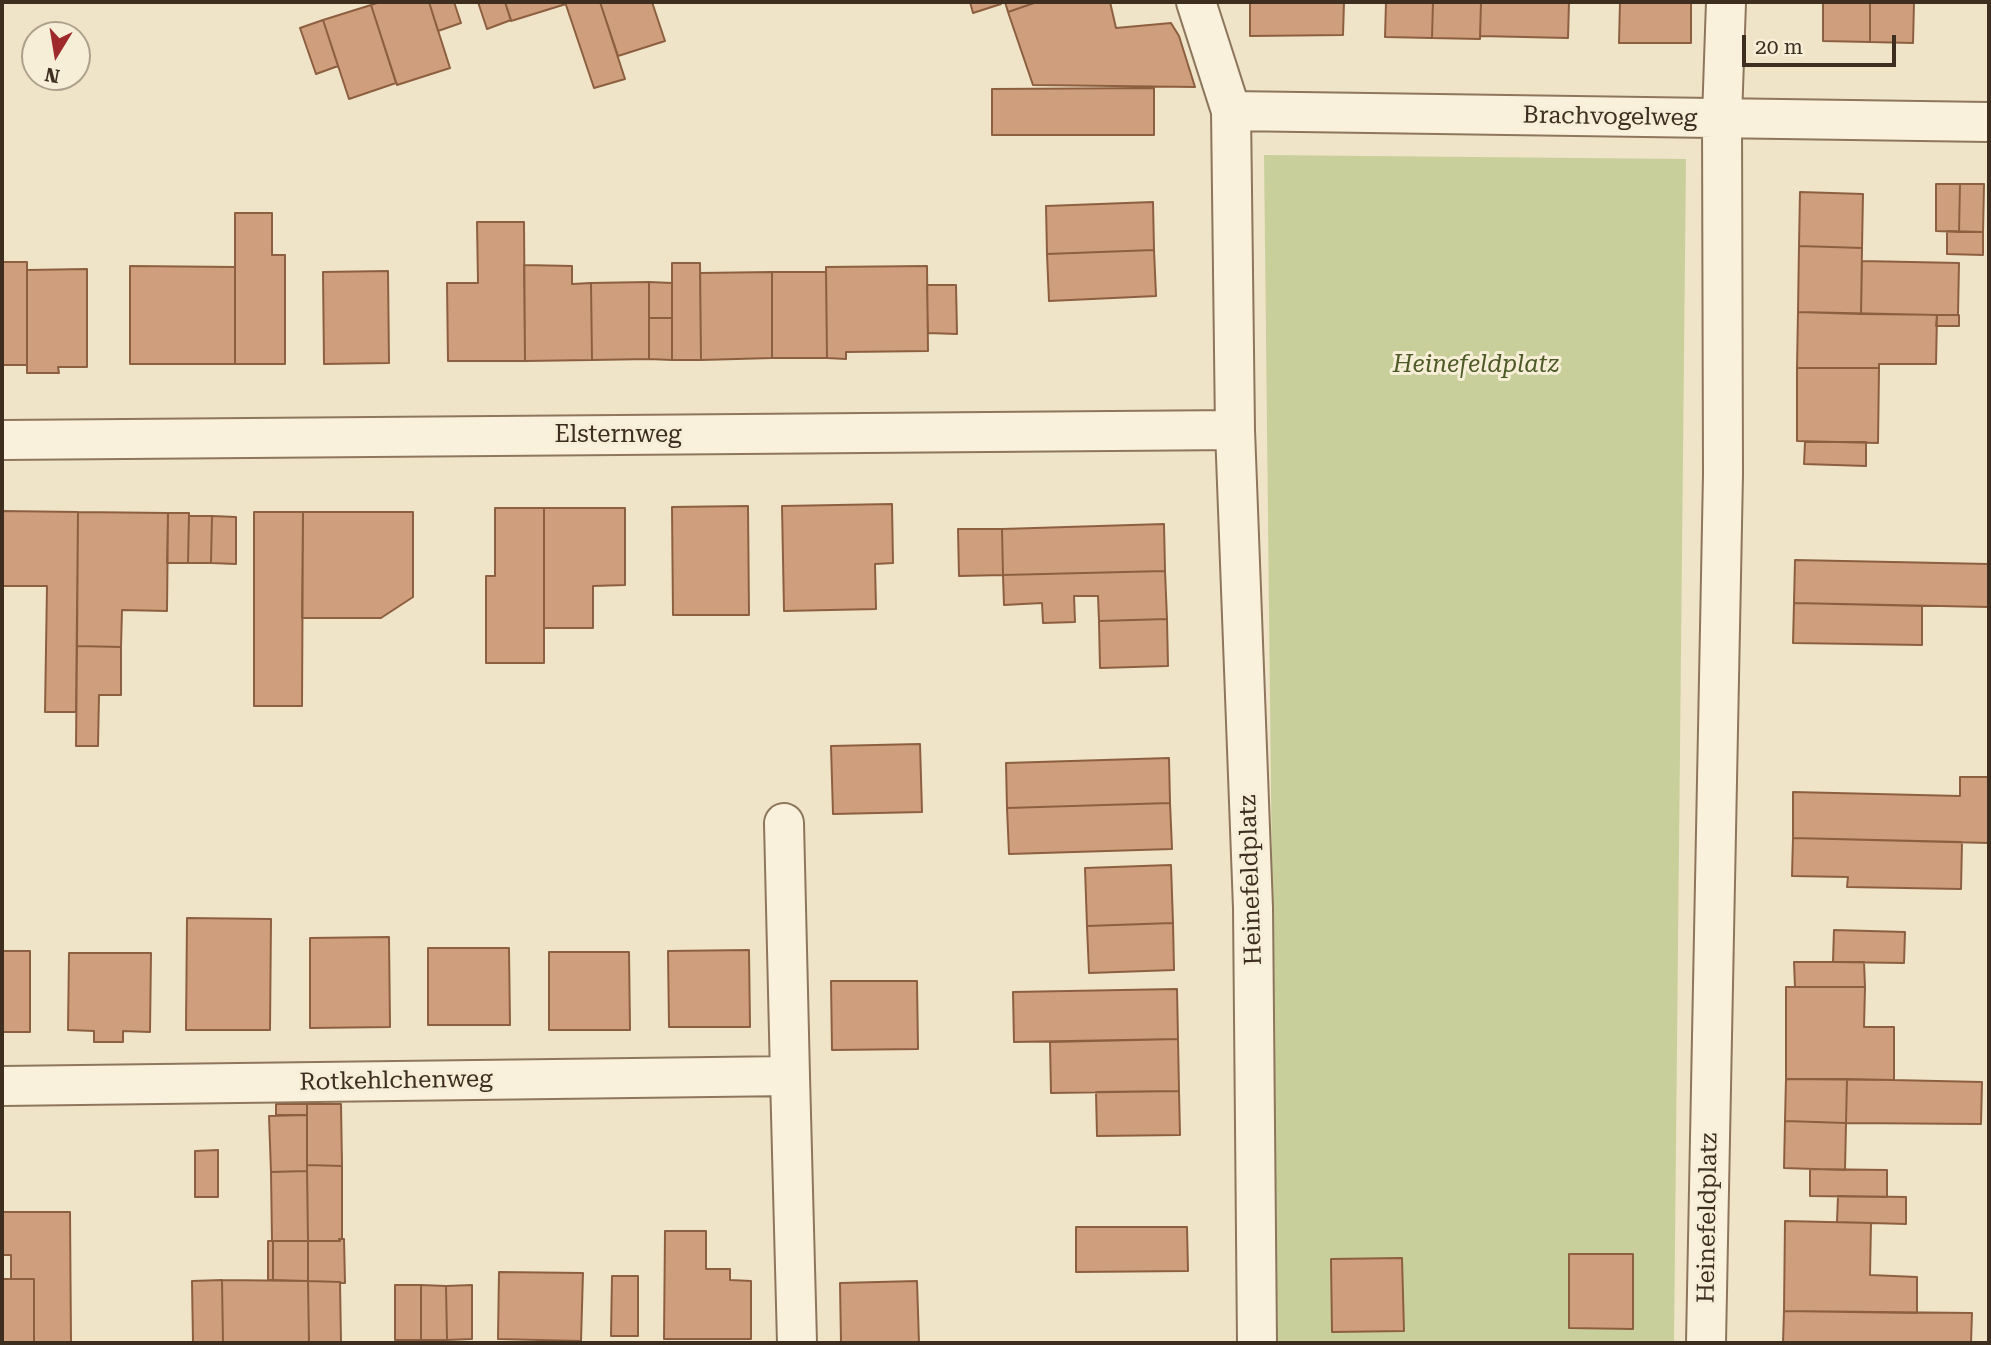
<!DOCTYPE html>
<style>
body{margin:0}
#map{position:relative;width:1991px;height:1345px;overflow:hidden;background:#f0e4c8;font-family:"Roboto Serif",serif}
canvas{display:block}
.frame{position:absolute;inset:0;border:4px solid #3d2e20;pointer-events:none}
.north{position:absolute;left:21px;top:21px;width:70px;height:70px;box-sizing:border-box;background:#f7eed8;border:2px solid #ada18e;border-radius:50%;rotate:191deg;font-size:19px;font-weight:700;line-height:28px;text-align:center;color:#3d2e20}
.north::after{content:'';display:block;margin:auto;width:24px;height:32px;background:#9e2a2b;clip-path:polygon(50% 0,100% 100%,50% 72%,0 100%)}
.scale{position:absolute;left:1742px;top:35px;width:154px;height:32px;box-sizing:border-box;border:4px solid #3d2e20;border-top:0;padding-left:9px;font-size:21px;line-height:24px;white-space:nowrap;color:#3d2e20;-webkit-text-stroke:5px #f7eed8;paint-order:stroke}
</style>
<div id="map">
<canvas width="1991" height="1345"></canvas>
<div class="frame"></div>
<div class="north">N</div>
<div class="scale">20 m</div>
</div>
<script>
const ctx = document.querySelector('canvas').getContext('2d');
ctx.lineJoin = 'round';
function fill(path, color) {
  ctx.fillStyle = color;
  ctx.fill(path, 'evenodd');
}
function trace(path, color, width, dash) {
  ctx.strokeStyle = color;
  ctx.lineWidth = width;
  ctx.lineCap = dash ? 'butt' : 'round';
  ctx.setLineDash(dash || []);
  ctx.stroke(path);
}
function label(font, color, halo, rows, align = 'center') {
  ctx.font = font + ' "Roboto Serif",serif';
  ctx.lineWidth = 6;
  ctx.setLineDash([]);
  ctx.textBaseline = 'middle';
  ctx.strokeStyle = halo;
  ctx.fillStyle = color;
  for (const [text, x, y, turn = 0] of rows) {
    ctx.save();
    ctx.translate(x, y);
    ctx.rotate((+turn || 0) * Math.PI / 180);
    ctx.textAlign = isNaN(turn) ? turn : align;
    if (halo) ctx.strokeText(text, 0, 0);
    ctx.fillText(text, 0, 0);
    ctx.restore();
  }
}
fill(new Path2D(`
 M 1264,155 L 1686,159 L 1674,1343 L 1277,1343 Z`), '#c9cf9b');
const building = new Path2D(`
 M 380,2 L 429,2 L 450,68 L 397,85 L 371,5 Z
 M 429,2 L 454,2 L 461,23 L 438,31 Z
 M 478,2 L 505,2 L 511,20 L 487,29 Z
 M 505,2 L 565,2 L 566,4 L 511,21 Z
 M 565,2 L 600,2 L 625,79 L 594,88 Z
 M 600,2 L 652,2 L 665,41 L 618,56 Z
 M 970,2 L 1001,2 L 1001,4 L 973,13 Z
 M 1005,2 L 1037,2 L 1008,12 Z
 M 1037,2 L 1110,2 L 1116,28 L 1171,23 L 1179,36 L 1195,87 L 1033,85 L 1008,12 Z
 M 1250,2 L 1344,2 L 1343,35 L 1250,36 Z
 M 1386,2 L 1433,2 L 1432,38 L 1385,37 Z
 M 1433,2 L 1481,2 L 1480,39 L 1432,38 Z
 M 1481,2 L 1569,2 L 1568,38 L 1480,36 Z
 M 1620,2 L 1691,2 L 1691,43 L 1619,43 Z
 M 1823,2 L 1870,2 L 1870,42 L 1823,41 Z
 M 1870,2 L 1914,2 L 1913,43 L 1870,42 Z
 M 371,5 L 396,83 L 349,99 L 323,20 Z
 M 323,20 L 338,66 L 316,74 L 300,28 Z
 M 1154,88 L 1154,135 L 992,135 L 992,89 Z
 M 1936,184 L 1960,184 L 1959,232 L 1936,231 Z
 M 1960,184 L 1984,184 L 1983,232 L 1959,232 Z
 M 1800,192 L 1863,194 L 1862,248 L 1799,246 Z
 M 1153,202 L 1154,250 L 1047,254 L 1046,206 Z
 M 235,213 L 272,213 L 272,255 L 285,255 L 285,364 L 235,364 Z
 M 477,222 L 524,222 L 525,361 L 448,361 L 447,283 L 478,283 Z
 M 1947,231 L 1983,232 L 1983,255 L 1947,254 Z
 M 1799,246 L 1862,248 L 1861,314 L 1798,312 Z
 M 1154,250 L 1156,296 L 1049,301 L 1047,254 Z
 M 1862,261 L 1959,263 L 1958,315 L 1861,314 Z
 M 2,262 L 27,262 L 27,365 L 2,365 Z
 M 672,263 L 700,263 L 701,360 L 672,360 Z
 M 524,265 L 572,266 L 572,284 L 591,283 L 592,360 L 525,361 Z
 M 130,266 L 235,267 L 235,364 L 130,364 Z
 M 927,266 L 928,351 L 846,352 L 846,359 L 827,358 L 826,267 Z
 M 87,269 L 87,367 L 58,367 L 59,373 L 27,373 L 27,270 Z
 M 388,271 L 389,363 L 324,364 L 323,272 Z
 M 772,272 L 826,272 L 827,358 L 772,358 Z
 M 772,272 L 772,358 L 701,360 L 700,273 Z
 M 649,282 L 672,283 L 672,318 L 649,318 Z
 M 649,282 L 649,359 L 592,360 L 591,283 Z
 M 927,285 L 956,285 L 957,334 L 928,333 Z
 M 1798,312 L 1937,315 L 1936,364 L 1879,364 L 1879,368 L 1797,368 Z
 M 1937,315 L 1959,315 L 1959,326 L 1936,326 Z
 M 649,318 L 672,318 L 672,360 L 649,359 Z
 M 1797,368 L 1879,368 L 1878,443 L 1797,441 Z
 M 1805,442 L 1866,442 L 1866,466 L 1804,464 Z
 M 892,504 L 893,563 L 875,564 L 876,609 L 784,611 L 782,506 Z
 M 748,506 L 749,615 L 673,615 L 672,507 Z
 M 495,508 L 544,508 L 544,663 L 486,663 L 486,576 L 495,576 Z
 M 544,508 L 625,508 L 625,585 L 593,586 L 593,628 L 544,628 Z
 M 2,511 L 78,512 L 76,712 L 45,712 L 47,586 L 2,586 Z
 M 78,512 L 168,513 L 167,611 L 122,610 L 121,647 L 77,646 Z
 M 254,512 L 303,512 L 302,706 L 254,706 Z
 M 303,512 L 413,512 L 413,597 L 381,618 L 302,618 Z
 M 168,513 L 189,513 L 188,563 L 167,563 Z
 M 189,516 L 212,516 L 211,563 L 188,563 Z
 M 212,516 L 236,517 L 236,564 L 211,563 Z
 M 1164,524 L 1165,571 L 1003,575 L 1002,529 Z
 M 958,529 L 1002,529 L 1003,575 L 959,576 Z
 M 1795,560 L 1989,564 L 1989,607 L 1794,603 Z
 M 1165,571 L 1167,619 L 1099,621 L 1098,596 L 1074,596 L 1075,622 L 1043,623 L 1042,603 L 1004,605 L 1003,575 Z
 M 1794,603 L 1922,606 L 1922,645 L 1793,643 Z
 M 1167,619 L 1168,666 L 1100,668 L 1099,621 Z
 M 77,646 L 121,647 L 121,695 L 99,695 L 98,746 L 76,746 Z
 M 920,744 L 922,812 L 833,814 L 831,746 Z
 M 1169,758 L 1170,803 L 1007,808 L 1006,763 Z
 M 1960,777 L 1989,777 L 1989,843 L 1793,838 L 1793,792 L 1960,796 Z
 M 1170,803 L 1172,849 L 1009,854 L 1007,808 Z
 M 1793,838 L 1962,842 L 1961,889 L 1847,887 L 1848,877 L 1792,876 Z
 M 1171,865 L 1173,923 L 1087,926 L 1085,868 Z
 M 187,918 L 271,919 L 270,1030 L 186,1030 Z
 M 1173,923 L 1174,970 L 1089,973 L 1087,926 Z
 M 1834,930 L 1905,932 L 1904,963 L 1833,962 Z
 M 389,937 L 390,1027 L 310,1028 L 310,938 Z
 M 428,948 L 509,948 L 510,1025 L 428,1025 Z
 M 749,950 L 750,1027 L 669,1027 L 668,951 Z
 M 2,951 L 30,951 L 30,1032 L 2,1032 Z
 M 549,952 L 629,952 L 630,1030 L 549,1030 Z
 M 69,953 L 151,953 L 150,1032 L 123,1031 L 123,1042 L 94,1042 L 94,1031 L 68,1030 Z
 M 1794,962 L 1864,962 L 1865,987 L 1795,987 Z
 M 831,981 L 917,981 L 918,1049 L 832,1050 Z
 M 1786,987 L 1865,987 L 1864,1027 L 1894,1027 L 1894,1080 L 1786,1079 Z
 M 1177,989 L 1178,1039 L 1014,1042 L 1013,992 Z
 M 1178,1039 L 1179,1091 L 1051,1093 L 1050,1042 Z
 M 1786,1079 L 1847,1079 L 1846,1123 L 1785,1121 Z
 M 1847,1079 L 1982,1082 L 1981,1124 L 1846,1123 Z
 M 1179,1091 L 1180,1135 L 1097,1136 L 1096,1092 Z
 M 276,1104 L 307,1104 L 307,1115 L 276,1115 Z
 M 307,1104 L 341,1104 L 342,1166 L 307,1165 Z
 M 307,1115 L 307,1171 L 271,1172 L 269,1116 Z
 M 1785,1121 L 1846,1123 L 1845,1170 L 1784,1168 Z
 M 218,1150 L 218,1197 L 195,1197 L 195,1151 Z
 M 307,1165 L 342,1166 L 342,1239 L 339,1239 L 340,1241 L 308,1241 Z
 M 1810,1169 L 1887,1170 L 1887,1197 L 1810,1196 Z
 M 307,1171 L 308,1241 L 272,1241 L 271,1172 Z
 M 1838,1196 L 1906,1197 L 1906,1224 L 1837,1222 Z
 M 2,1212 L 70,1212 L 71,1343 L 34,1343 L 34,1279 L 11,1279 L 11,1255 L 2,1255 Z
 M 1785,1221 L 1871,1223 L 1870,1275 L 1917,1277 L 1917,1313 L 1784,1311 Z
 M 1076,1227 L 1187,1227 L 1188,1271 L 1076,1272 Z
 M 665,1231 L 706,1231 L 706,1269 L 730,1269 L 730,1280 L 751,1281 L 751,1339 L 664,1339 Z
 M 339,1239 L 344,1239 L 345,1283 L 341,1283 L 340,1282 L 308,1281 L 308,1241 L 340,1241 Z
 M 268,1241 L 273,1241 L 273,1280 L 268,1280 Z
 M 273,1241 L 308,1241 L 308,1281 L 273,1280 Z
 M 1569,1254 L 1633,1254 L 1633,1329 L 1569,1328 Z
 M 1402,1258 L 1404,1331 L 1332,1332 L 1331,1259 Z
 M 499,1272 L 583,1273 L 581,1341 L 498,1339 Z
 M 612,1276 L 638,1276 L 638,1336 L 611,1336 Z
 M 2,1279 L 34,1279 L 34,1343 L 2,1343 Z
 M 222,1280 L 308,1281 L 309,1343 L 223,1343 Z
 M 222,1280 L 223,1343 L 193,1343 L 192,1281 Z
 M 308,1281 L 340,1282 L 341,1343 L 309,1343 Z
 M 917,1281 L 919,1343 L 841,1343 L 840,1283 Z
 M 395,1285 L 421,1285 L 421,1340 L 395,1340 Z
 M 421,1285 L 446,1286 L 447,1340 L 421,1340 Z
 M 472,1285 L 472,1339 L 447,1340 L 446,1286 Z
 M 1784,1311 L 1972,1313 L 1971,1343 L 1783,1343 Z`);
fill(building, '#cf9f7d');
trace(building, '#8d5f41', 2);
const minor = new Path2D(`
 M 1196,2 L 1231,111 L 1235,430 L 1253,908 L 1257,1343
 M 1231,111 L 1989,122
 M 2,440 L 1235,430
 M 784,823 L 790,1076
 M 2,1086 L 790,1076 L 797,1343
 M 1706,1343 L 1723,474 L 1722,118 L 1726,2`);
trace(minor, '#8d765c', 42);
trace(minor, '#faf1dc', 38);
label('24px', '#3d2e20', '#f7eed8', [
 ["Brachvogelweg",1610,117,1],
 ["Elsternweg",618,435],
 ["Heinefeldplatz",1251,880,-92],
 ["Rotkehlchenweg",396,1081,-1],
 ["Heinefeldplatz",1708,1218,-89]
]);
label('italic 24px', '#4d5a26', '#f7eed8', [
 ["Heinefeldplatz",1476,365]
]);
</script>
